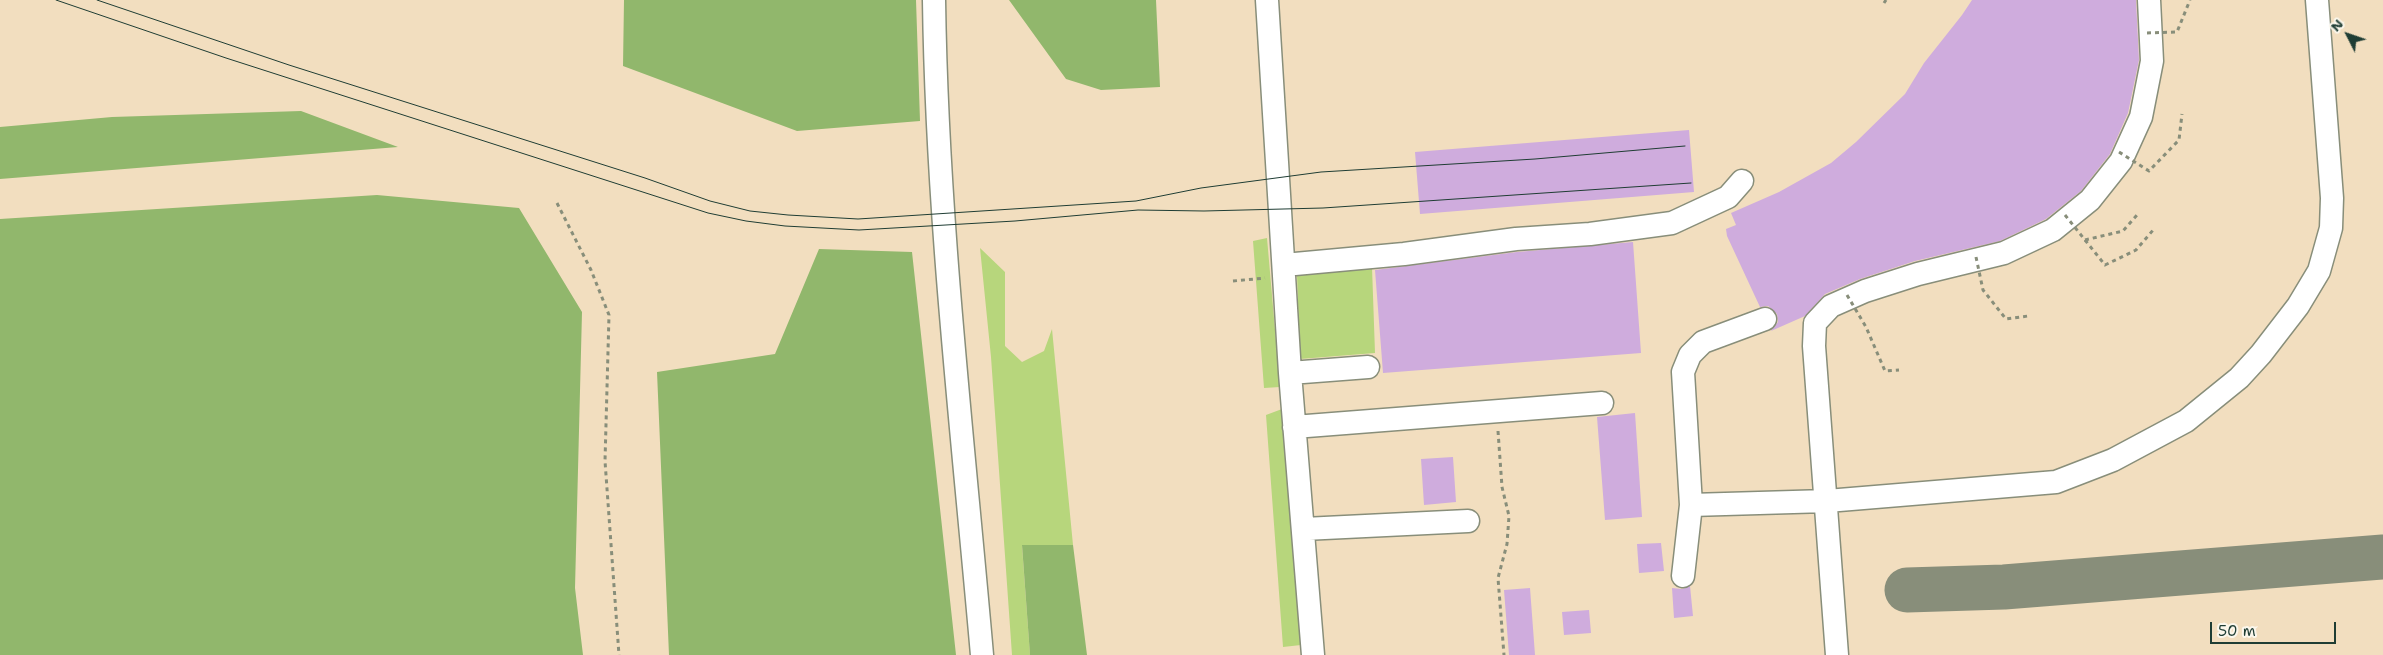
<!DOCTYPE html>
<style>
body{margin:0}
#map{position:relative;width:2383px;height:655px;overflow:hidden;background:#f2debf;font-family:"Shantell Sans",sans-serif}
canvas{display:block}
.north{position:absolute;left:2323px;top:10px;width:50px;height:50px;-webkit-text-stroke:4px #fbf7ec;paint-order:stroke;rotate:311deg;font-size:14px;font-weight:700;line-height:20px;text-align:center;color:#1f3d34}
.north::after{content:'';display:block;margin:auto;width:18px;height:22px;background:#1f3d34;clip-path:polygon(50% 0,100% 100%,50% 72%,0 100%)}
.scale{position:absolute;left:2210px;top:622px;width:126px;height:22px;box-sizing:border-box;border:2px solid #1f3d34;border-top:0;padding-left:6px;font-size:15px;line-height:18px;white-space:nowrap;color:#1f3d34;-webkit-text-stroke:4px #fbf7ec;paint-order:stroke}
</style>
<div id="map">
<canvas width="2383" height="655"></canvas>
<div class="north">N</div>
<div class="scale">50 m</div>
</div>
<script>
const ctx = document.querySelector('canvas').getContext('2d');
ctx.lineJoin = 'round';
function fill(path, color) {
  ctx.fillStyle = color;
  ctx.fill(path, 'evenodd');
}
function trace(path, color, width, dash) {
  ctx.strokeStyle = color;
  ctx.lineWidth = width;
  ctx.lineCap = dash ? 'butt' : 'round';
  ctx.setLineDash(dash || []);
  ctx.stroke(path);
}
fill(new Path2D(`
 M 1267,238 L 1280,387 L 1264,388 L 1253,241 Z
 M 980,248 L 1005,272 L 1005,346 L 1022,362 L 1044,351 L 1052,329 L 1073,545 L 1022,546 L 1030,655 L 1012,655 L 991,357 Z
 M 1372,267 L 1375,353 L 1300,359 L 1297,275 Z
 M 1282,409 L 1301,645 L 1283,647 L 1266,415 Z`), '#b7d67c');
fill(new Path2D(`
 M 624,0 L 916,0 L 920,121 L 797,131 L 623,66 Z
 M 1009,0 L 1156,0 L 1160,87 L 1101,90 L 1066,79 Z
 M 301,111 L 398,147 L 0,179 L 0,127 L 112,117 Z
 M 377,195 L 519,208 L 582,312 L 575,588 L 583,655 L 0,655 L 0,219 Z
 M 819,249 L 912,252 L 956,655 L 669,655 L 657,372 L 775,354 Z
 M 1022,545 L 1073,545 L 1087,655 L 1030,655 Z`), '#91b76c');
trace(new Path2D(`
 M 1907,590 L 2004,587 L 2383,557`), '#888e7a', 45);
fill(new Path2D(`
 M 1972,0 L 2136,0 L 2139,60 L 2128,113 L 2110,154 L 2081,191 L 2046,219 L 2000,241 L 1915,261 L 1860,279 L 1825,294 L 1805,316 L 1771,331 L 1778,322 L 1777,314 L 1768,306 L 1760,307 L 1727,236 L 1726,229 L 1736,225 L 1731,213 L 1779,192 L 1831,163 L 1856,142 L 1905,94 L 1924,63 L 1962,15 Z
 M 1689,130 L 1694,192 L 1420,214 L 1415,152 Z
 M 1633,242 L 1641,353 L 1383,373 L 1375,270 L 1517,252 Z
 M 1635,413 L 1642,517 L 1605,520 L 1597,417 Z
 M 1453,457 L 1456,502 L 1424,505 L 1421,459 Z
 M 1661,543 L 1664,571 L 1639,573 L 1637,544 Z
 M 1690,586 L 1693,616 L 1674,618 L 1672,588 L 1682,589 Z
 M 1530,588 L 1535,655 L 1509,655 L 1504,590 Z
 M 1589,610 L 1591,633 L 1564,635 L 1562,612 Z`), '#cfacdd');
const minor = new Path2D(`
 M 934,0 C 937,219 963,437 982,655
 M 1267,0 L 1290,373 L 1313,655
 M 1284,265 L 1404,254 L 1516,239 L 1590,234 L 1672,223 L 1728,197 L 1742,181
 M 1290,373 L 1368,367
 M 1294,427 L 1602,403
 M 1691,505 L 1683,372 L 1690,355 L 1703,342 L 1765,319
 M 1304,529 L 1468,521
 M 1683,576 L 1691,505 L 1827,501 L 2056,482 L 2113,460 L 2186,421 L 2239,378 L 2261,354 L 2298,306 L 2319,271 L 2331,228 L 2332,198 L 2317,0
 M 1837,655 L 1814,346 L 1815,323 L 1831,306 L 1865,291 L 1918,274 L 2004,253 L 2053,230 L 2090,200 L 2121,161 L 2141,117 L 2152,61 L 2149,0`);
trace(minor, '#888e7a', 25);
trace(new Path2D(`
 M 1884,3 L 1886,0
 M 557,203 L 591,270 L 609,315 L 605,461 L 619,655
 M 2085,240 L 2105,265 L 2136,250 L 2154,229
 M 1233,281 L 1265,278
 M 1498,431 L 1502,487 L 1509,516 L 1507,544 L 1498,578 L 1504,655`), '#888e7a', 3, [4, 4]);
trace(minor, '#fff', 22);
trace(new Path2D(`
 M 56,0 L 226,58 L 708,213 L 746,221 L 785,226 L 859,230 L 1015,221 L 1138,210 L 1204,211 L 1323,208 L 1691,183
 M 97,0 L 289,65 L 645,178 L 710,201 L 750,211 L 788,215 L 858,219 L 1136,201 L 1201,188 L 1321,172 L 1535,159 L 1685,146`), '#1f3d34', 1);
trace(new Path2D(`
 M 2147,33 L 2177,32 L 2190,0
 M 2119,152 L 2149,171 L 2179,140 L 2182,114
 M 2065,215 L 2085,240 L 2123,231 L 2137,215
 M 1976,257 L 1983,290 L 2006,319 L 2028,316
 M 1847,295 L 1866,327 L 1885,371 L 1899,370`), '#888e7a', 3, [4, 4]);
</script>
